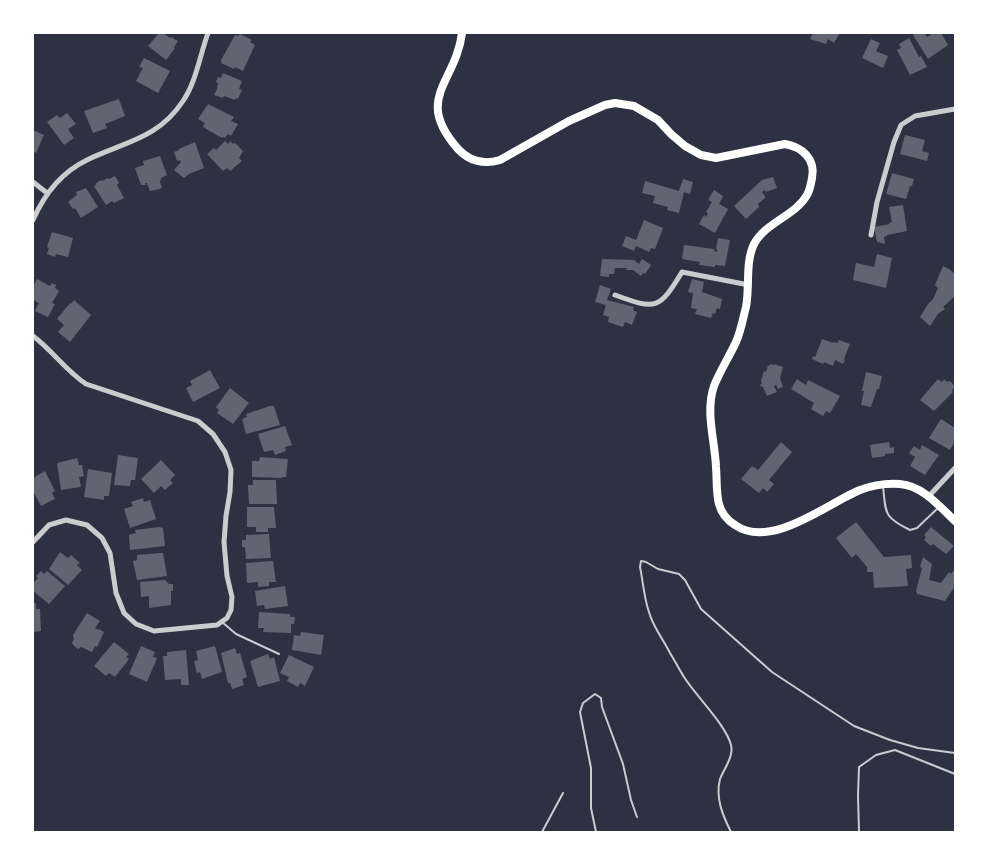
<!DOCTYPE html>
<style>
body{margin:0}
#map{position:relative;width:988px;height:865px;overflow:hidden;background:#2d3142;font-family:Roboto,sans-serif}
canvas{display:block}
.frame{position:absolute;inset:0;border:34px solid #fff;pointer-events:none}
</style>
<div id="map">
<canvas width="988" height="865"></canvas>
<div class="frame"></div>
</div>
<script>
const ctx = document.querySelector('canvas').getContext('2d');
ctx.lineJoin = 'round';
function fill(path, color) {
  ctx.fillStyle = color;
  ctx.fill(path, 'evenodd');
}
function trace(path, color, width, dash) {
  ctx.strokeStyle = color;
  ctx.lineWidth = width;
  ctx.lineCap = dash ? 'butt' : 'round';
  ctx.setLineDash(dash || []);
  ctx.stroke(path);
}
fill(new Path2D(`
 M 159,33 L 163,33 L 170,38 L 171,37 L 178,41 L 174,47 L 175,48 L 166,60 L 148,46 Z
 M 813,33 L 840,33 L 834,43 L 828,39 L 826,44 L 810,39 Z
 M 916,33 L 924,33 L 927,37 L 931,35 L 930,33 L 941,33 L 948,45 L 928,59 L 913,35 Z
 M 240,34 L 252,40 L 250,42 L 255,45 L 243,71 L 235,67 L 234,69 L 221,63 L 222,61 L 221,60 L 235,35 L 238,36 Z
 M 909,38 L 919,57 L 921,56 L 927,67 L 910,75 L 897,50 L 901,48 L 899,44 Z
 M 871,39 L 880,43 L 876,51 L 888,56 L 883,68 L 862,58 Z
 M 144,58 L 170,71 L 158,93 L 136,81 L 143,68 L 139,67 Z
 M 223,73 L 242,81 L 239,89 L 242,90 L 238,99 L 236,98 L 235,100 L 224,96 L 223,98 L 214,95 L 217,89 L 218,83 L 216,82 L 218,77 L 221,78 Z
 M 119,99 L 125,116 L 105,124 L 107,128 L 93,133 L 84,111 Z
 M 208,104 L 234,117 L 231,121 L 238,124 L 231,136 L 228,134 L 225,138 L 223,137 L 222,138 L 203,127 L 205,123 L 198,119 Z
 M 67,113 L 76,124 L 68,129 L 74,138 L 64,145 L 47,122 L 57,115 L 60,118 Z
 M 33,130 L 44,135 L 36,153 L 33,151 Z
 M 905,135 L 925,140 L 922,151 L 929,153 L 927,161 L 900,154 Z
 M 225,141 L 228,144 L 230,141 L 233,144 L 235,143 L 243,151 L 239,158 L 242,161 L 230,171 L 227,168 L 223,171 L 207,154 L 214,148 L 216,150 Z
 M 195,142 L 204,168 L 189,174 L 184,178 L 174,170 L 181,162 L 179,160 L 177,161 L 174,152 L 179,150 L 179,149 Z
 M 160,156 L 167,175 L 161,178 L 160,182 L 162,187 L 160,189 L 150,191 L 147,183 L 145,183 L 146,185 L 141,185 L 135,168 L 144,165 L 143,161 Z
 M 892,173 L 914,179 L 912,186 L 910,186 L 906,199 L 886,194 Z
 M 115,176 L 119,183 L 117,185 L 124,198 L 114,203 L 112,201 L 106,205 L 94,186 L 96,185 L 95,184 L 101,180 L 102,181 L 108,178 L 109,179 Z
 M 773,177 L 777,188 L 766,192 L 765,190 L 762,192 L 765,196 L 765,198 L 758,204 L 759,207 L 746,219 L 734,206 L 762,180 Z
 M 683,179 L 693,182 L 690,194 L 684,192 L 679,213 L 667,210 L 668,207 L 653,203 L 655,196 L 642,193 L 645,181 L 679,191 Z
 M 86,188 L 98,207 L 81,218 L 75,208 L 73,209 L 68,202 L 77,195 L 76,192 Z
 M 714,190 L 723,196 L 719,204 L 728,209 L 715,233 L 699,224 L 704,215 L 706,217 L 708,213 L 706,212 L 712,202 L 708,200 Z
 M 903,205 L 907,231 L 887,235 L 887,236 L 884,237 L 885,244 L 877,242 L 874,227 L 890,224 L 889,223 L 892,222 L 889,207 Z
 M 644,220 L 663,228 L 655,249 L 651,248 L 649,252 L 636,246 L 634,251 L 622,246 L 626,236 L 636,240 Z
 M 52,232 L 73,238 L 68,257 L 56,254 L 55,257 L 47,254 L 49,248 L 47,247 Z
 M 718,238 L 730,240 L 725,266 L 715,265 L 715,267 L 699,265 L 700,262 L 682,259 L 684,245 L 714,249 L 714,251 L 717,252 L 717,250 L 716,249 Z
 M 877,254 L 892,258 L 886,288 L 853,280 L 856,263 L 874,267 Z
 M 602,259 L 634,260 L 639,264 L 642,259 L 651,265 L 645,274 L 643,273 L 641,276 L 633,270 L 626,270 L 627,268 L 615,268 L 614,274 L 609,274 L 609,277 L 600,276 Z
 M 943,266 L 949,269 L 955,274 L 955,296 L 943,307 L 945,309 L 938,314 L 930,326 L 920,317 L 928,304 L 933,299 L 938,288 L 935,285 Z
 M 37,279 L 50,286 L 52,283 L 56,285 L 55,288 L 59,291 L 52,303 L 55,304 L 48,317 L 35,311 L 39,303 L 33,300 L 33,287 Z
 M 692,279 L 704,282 L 702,292 L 722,299 L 720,309 L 717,308 L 715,314 L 713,313 L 711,318 L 695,314 L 697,309 L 691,308 L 693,293 L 688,292 Z
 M 600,285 L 611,289 L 607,300 L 634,307 L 633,310 L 637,312 L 632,325 L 625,322 L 623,327 L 608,322 L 609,317 L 603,315 L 606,305 L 595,302 Z
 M 74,300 L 91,315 L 70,342 L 58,332 L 64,325 L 57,319 L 70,303 L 71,304 Z
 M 822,339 L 833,343 L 833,342 L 838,343 L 839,340 L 850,344 L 844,359 L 845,360 L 843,364 L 835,360 L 833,366 L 824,362 L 823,364 L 812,359 L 813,356 L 815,357 Z
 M 770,364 L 774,365 L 774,364 L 783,367 L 780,378 L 783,387 L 778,389 L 776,385 L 774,386 L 777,392 L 767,396 L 763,387 L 759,385 L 762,384 L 761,381 L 764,371 L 766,372 L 768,365 L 769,366 Z
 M 210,370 L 220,388 L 193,402 L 186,388 L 192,385 L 190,381 Z
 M 866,372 L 882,376 L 879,389 L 877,389 L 871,407 L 861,405 L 864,391 L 862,391 Z
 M 797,379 L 806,385 L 808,380 L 840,396 L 830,413 L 826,411 L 823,416 L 811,409 L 814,403 L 791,389 Z
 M 938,379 L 942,382 L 944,379 L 947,382 L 950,381 L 955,387 L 952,390 L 953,392 L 934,411 L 920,400 Z
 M 230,388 L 249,403 L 233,424 L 217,413 L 219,410 L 216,407 Z
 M 270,406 L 274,406 L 280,425 L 246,434 L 242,419 L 247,417 L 246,414 Z
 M 941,419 L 955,428 L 955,441 L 950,450 L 929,438 Z
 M 285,426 L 292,445 L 285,447 L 286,451 L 275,455 L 273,450 L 264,452 L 258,434 Z
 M 781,442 L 792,452 L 769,480 L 774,484 L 767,492 L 763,488 L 759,493 L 741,479 L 752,466 L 758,470 Z
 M 889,442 L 890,448 L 894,447 L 894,453 L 885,454 L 885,456 L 872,458 L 870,445 Z
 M 922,445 L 939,455 L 925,475 L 910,466 L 915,457 L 909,453 L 914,446 L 920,450 Z
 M 118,455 L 138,458 L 135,480 L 131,480 L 130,486 L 114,485 Z
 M 260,457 L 288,459 L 286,477 L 282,477 L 282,478 L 252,477 L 252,461 L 259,461 Z
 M 77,458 L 79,465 L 82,465 L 84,476 L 79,477 L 81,487 L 61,490 L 57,463 Z
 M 161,460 L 175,475 L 170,480 L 173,483 L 165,490 L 161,486 L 154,493 L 141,479 Z
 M 88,469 L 112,473 L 109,496 L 104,496 L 104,500 L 84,497 Z
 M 45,471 L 55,491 L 52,493 L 55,499 L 41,506 L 33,491 L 33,478 Z
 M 253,480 L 276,480 L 277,504 L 249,504 L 248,485 L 253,485 Z
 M 143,498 L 144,502 L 150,500 L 156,519 L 130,528 L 124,509 L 133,506 L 131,502 Z
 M 247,507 L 274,507 L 276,528 L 268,528 L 268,532 L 256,532 L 256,527 L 247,527 Z
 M 856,522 L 884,557 L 911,555 L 912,568 L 906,569 L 908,586 L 874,588 L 873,572 L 867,572 L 867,567 L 856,554 L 852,558 L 836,538 Z
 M 159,527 L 163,528 L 165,546 L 130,550 L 129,535 L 136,533 L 135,530 Z
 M 931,527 L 954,546 L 946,554 L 933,544 L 931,546 L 924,540 L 926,537 L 924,535 Z
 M 269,534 L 271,558 L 246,559 L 245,547 L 242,547 L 242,540 L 246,540 L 246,535 Z
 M 60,552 L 68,558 L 71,555 L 80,563 L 77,565 L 82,570 L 68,585 L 49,569 Z
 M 160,553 L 163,553 L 167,576 L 137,580 L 133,561 L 137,560 L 137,555 Z
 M 923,557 L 932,564 L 929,580 L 941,583 L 949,572 L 951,574 L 955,569 L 955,586 L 945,601 L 917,594 L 916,591 L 922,568 L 920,567 Z
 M 273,561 L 276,582 L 269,582 L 269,586 L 258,587 L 258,582 L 247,583 L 246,563 Z
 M 41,571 L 44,574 L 47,571 L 65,586 L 49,604 L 33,591 L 33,583 L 38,578 L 36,576 Z
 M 165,580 L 169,584 L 173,584 L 173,591 L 171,591 L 171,605 L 149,608 L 149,596 L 141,597 L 140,582 Z
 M 285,586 L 288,606 L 265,609 L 264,605 L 257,606 L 255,591 Z
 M 33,603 L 36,603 L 36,609 L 40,609 L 41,631 L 33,632 Z
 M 259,612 L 290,614 L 290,617 L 295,617 L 294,624 L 291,624 L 291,633 L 263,632 L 264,628 L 258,628 Z
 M 87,613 L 100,621 L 95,628 L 98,630 L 99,629 L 104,632 L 97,647 L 95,646 L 92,652 L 81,647 L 78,649 L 73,645 L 72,643 L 74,639 L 73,635 Z
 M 301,632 L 324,635 L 321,655 L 292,650 L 294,635 L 300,636 Z
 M 114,642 L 129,654 L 126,657 L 129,659 L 115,677 L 109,673 L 106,676 L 94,666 Z
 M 141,646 L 155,652 L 153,657 L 157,658 L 147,682 L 129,674 Z
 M 215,646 L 222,672 L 202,679 L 200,672 L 197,673 L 194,661 L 198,660 L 196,651 Z
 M 235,648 L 237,654 L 240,653 L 247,677 L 242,679 L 244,685 L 232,689 L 230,683 L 228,683 L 221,653 Z
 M 186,650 L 189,685 L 181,685 L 181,679 L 165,680 L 163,656 L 167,656 L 167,652 Z
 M 268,654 L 270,659 L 274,657 L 280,681 L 258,687 L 250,661 Z
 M 289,655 L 314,667 L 305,686 L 300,683 L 298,687 L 287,681 L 289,677 L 280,673 Z`), '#626471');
trace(new Path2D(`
 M 883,486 C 886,513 883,517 910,530 L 917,528 L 938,508
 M 222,622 L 236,634 L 279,654
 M 542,832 L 563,793
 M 596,832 L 591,808 L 591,768 L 580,712 L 583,703 L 595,694 L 601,698 L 602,707 L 623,764 L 631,800 L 637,817
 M 731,832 C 723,816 715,798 720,779 C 724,769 734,756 731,745 C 726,725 696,696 684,677 C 679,669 675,661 670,653 C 663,639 653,627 649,612 C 644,598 643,581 640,567 L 641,561 L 646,562 L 658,569 L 679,574 L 685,580 L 701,609 L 772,672 L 854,726 L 890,740 L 918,748 L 955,753
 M 859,832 L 858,795 L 859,767 L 876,755 L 895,750 L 955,774`), '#caccd0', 2);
trace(new Path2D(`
 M 33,182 L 47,193
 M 33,220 C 44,195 62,172 87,160 C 124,142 158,139 183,101 C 196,82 200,55 208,33
 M 871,235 L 877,202 L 894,142 L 901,125 L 915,116 L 955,109
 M 615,295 C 656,310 659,310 682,272 L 749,285
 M 33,336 C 52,350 66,371 86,384 L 198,421 L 213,434 L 225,452 L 231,470 L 230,492 L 226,516 L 224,542 L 227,576 L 232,597 L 231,610 L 227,618 L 217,625 L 154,631 L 136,624 L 124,613 L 116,593 L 110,553 L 102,538 L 87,525 L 66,520 L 49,525 L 33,542
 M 929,496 L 955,468`), '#caccd0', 5);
trace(new Path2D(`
 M 462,33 C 456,83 413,98 458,149 C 469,161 484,165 500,160 L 569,121 L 605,105 L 615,103 L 634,106 L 658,120 L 671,134 L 685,146 L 701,155 L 716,158 L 785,144 C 802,147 816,159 812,178 C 811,184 810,190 807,195 C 795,216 766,222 754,244 C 745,263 750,286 746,307 C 743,318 741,331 736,342 C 729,357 720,371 714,386 C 705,412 715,441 716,467 C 717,479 716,493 719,504 C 721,512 727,520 735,525 C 771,550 826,504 860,490 C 873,485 886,483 900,484 C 923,486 939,506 955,521`), '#fff', 8);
</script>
